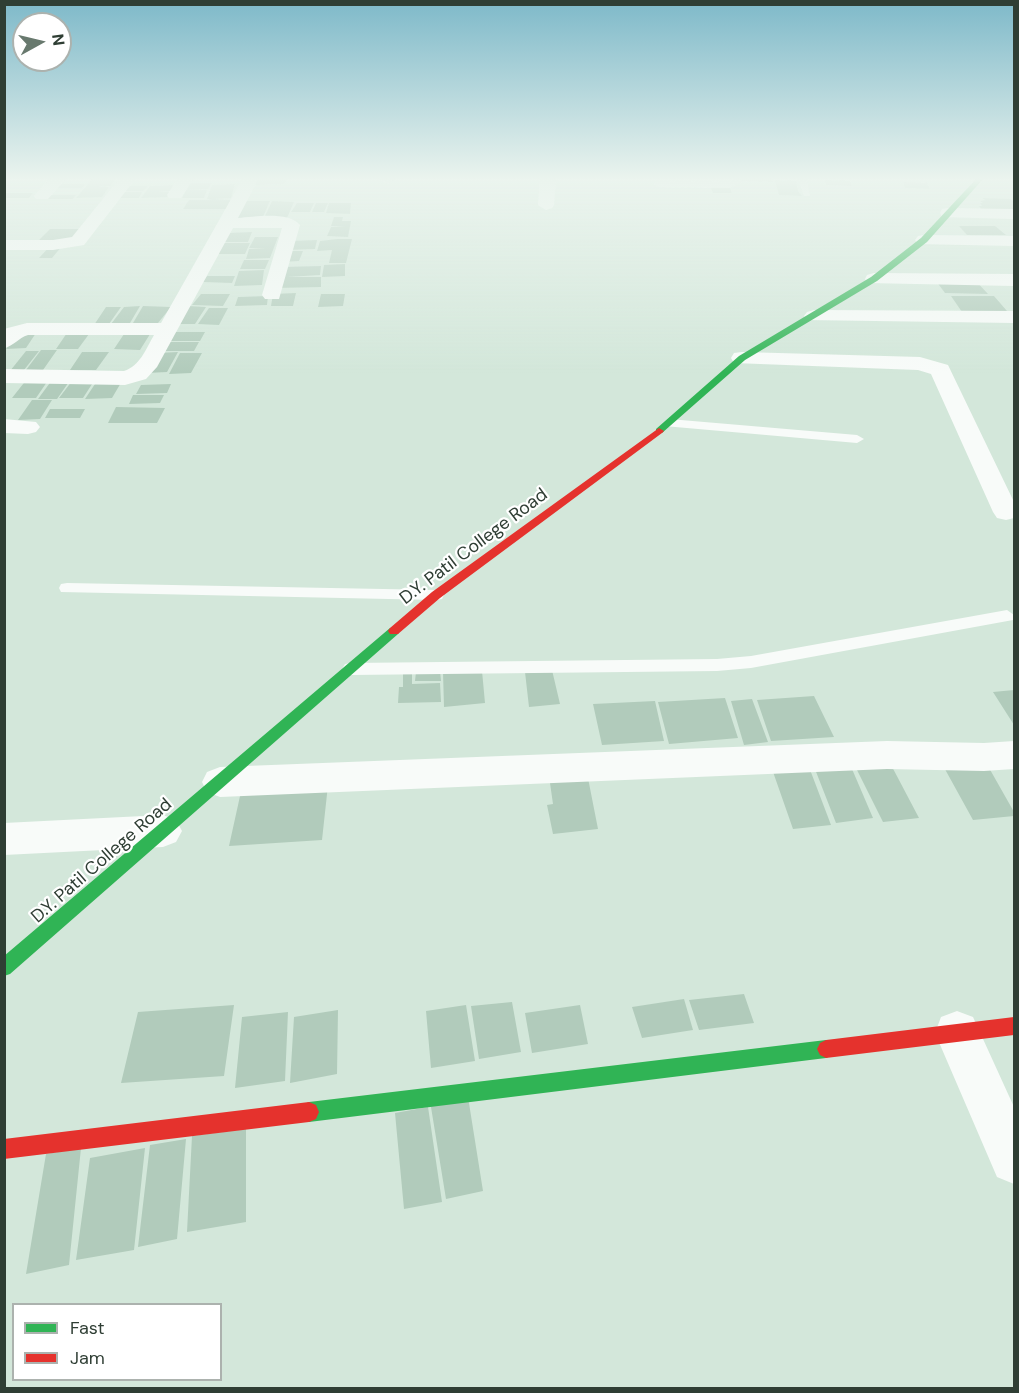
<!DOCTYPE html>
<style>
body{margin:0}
#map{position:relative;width:1019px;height:1393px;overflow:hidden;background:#d3e7da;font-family:"DM Sans",sans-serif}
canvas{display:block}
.frame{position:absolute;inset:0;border:6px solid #2f3e34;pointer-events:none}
.legend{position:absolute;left:12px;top:1303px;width:210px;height:78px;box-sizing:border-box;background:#fff;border:2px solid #acb2ae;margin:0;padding:8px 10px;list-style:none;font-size:18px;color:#2f3e34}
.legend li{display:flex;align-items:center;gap:12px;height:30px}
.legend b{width:30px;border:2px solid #acb2ae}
.north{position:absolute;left:12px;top:12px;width:60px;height:60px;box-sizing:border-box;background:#fff;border:2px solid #acb2ae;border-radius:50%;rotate:82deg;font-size:16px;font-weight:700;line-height:24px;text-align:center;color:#2f3e34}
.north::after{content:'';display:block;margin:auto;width:21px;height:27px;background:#68796e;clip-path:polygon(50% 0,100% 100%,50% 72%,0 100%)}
</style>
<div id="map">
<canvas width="1019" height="1393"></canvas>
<div class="frame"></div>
<ul class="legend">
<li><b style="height:8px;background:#30b455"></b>Fast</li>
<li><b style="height:8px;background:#e5322d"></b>Jam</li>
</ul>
<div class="north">N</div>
</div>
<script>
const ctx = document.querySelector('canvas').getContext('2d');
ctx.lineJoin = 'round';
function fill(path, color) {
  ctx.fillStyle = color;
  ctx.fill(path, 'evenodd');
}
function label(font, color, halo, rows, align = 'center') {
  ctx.font = font + ' "DM Sans",sans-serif';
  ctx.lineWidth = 4.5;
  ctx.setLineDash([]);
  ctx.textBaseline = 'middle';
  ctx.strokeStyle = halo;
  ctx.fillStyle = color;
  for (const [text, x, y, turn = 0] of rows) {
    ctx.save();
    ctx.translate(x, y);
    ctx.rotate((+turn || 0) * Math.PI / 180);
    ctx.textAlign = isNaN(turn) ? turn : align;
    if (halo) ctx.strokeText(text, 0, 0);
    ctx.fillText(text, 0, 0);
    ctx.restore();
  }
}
fill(new Path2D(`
 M 93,178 L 115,178 L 111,186 L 97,186 L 109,187 L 102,197 L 76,198 Z
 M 256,178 L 287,178 L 284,184 L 253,185 Z
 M 740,178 L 772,178 L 773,182 L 740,181 Z
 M 775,180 L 796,181 L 798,191 L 802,196 L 779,195 Z
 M 825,180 L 850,181 L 852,186 L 826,185 Z
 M 903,182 L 927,183 L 930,189 L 905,188 Z
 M 188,183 L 212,183 L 208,189 L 184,190 Z
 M 56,184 L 85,184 L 82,188 L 52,188 Z
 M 235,184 L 231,198 L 214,199 L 231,200 L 226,209 L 183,209 L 189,200 L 212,200 L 207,199 L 212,185 Z
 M 173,185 L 171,191 L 159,191 L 170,192 L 167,197 L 141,198 L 150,186 Z
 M 125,186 L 148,186 L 143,191 L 120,191 Z
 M 710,186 L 729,186 L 732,193 L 713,193 Z
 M 186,190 L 207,190 L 204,198 L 182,198 Z
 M 120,192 L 142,192 L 139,198 L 116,198 Z
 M 4,193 L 33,193 L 29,198 L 4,198 Z
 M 47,195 L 76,195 L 73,199 L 44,199 Z
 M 982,198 L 1011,199 L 1014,202 L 1014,209 L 981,209 L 979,206 L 982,206 L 980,203 L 983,203 L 980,201 L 985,200 Z
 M 244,201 L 270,201 L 262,219 L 237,219 Z
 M 272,201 L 294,202 L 287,218 L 264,218 Z
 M 297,203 L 314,203 L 310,212 L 291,212 Z
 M 316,203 L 328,203 L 324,212 L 312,212 Z
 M 329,203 L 351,203 L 350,214 L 326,213 Z
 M 334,217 L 343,217 L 342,221 L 351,221 L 348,237 L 327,236 L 331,227 L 345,226 L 331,226 Z
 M 959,226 L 995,226 L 1006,235 L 967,235 Z
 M 50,229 L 80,229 L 70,241 L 38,241 Z
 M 252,232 L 248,242 L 224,242 L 228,233 Z
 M 255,237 L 278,237 L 270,258 L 246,259 L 249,249 L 265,249 L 249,248 Z
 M 337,239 L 352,239 L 346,263 L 329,263 L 332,250 L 317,251 L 320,241 Z
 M 317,240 L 315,249 L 286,250 L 289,241 Z
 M 224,243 L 250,243 L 245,254 L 218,254 Z
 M 50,246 L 62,246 L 52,258 L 39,258 Z
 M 286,251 L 303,251 L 299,261 L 282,262 Z
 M 244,260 L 269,260 L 265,269 L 240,269 Z
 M 345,264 L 345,276 L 322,277 L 324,265 Z
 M 321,266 L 320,275 L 287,277 L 321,277 L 321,287 L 275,288 L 281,267 Z
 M 264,270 L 262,285 L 234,286 L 239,271 Z
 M 207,276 L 235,276 L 232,283 L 203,282 Z
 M 936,281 L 976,281 L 988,294 L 945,293 Z
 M 296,293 L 293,306 L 271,306 L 273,294 Z
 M 201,294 L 230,294 L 223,306 L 192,305 Z
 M 321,294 L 345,294 L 343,306 L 318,307 Z
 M 268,296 L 267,305 L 235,306 L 238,297 Z
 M 951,296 L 994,296 L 1007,311 L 962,312 Z
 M 140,306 L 130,323 L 111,324 L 124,307 Z
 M 143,306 L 171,307 L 158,323 L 133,323 Z
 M 188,306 L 206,307 L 195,324 L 177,324 Z
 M 106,307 L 121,307 L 109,324 L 94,325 Z
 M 209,308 L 228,308 L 219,325 L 198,324 Z
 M 38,330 L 26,348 L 6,349 L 22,331 Z
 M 69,330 L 92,330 L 78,349 L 56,349 Z
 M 126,331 L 152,331 L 140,350 L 114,349 Z
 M 175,332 L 205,332 L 200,341 L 170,341 Z
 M 167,342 L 199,342 L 194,351 L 162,351 Z
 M 41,350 L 57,350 L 43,370 L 26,370 Z
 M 26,351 L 39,351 L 24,370 L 10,371 Z
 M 82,352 L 109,352 L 96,370 L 70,370 Z
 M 178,352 L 167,372 L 146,373 L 158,353 Z
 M 180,353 L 202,353 L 191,373 L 169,374 Z
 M 27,379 L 49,379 L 36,398 L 12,398 Z
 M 71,379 L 57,399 L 38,399 L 52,380 Z
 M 72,381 L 94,381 L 83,398 L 59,398 Z
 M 97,381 L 122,381 L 112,398 L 85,399 Z
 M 171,384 L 167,393 L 136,394 L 141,385 Z
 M 133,395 L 164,395 L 160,403 L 129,404 Z
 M 32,400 L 52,400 L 40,419 L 18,420 Z
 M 116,407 L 165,408 L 157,423 L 108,423 Z
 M 50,409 L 85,409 L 80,418 L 45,418 Z
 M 552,670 L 560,704 L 529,707 L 525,672 Z
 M 440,671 L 441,681 L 415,681 L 416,672 Z
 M 482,671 L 485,703 L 444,707 L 443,672 Z
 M 403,672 L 412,672 L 412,684 L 440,683 L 441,702 L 398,703 L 399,687 L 403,687 Z
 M 1014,690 L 1014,725 L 993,692 Z
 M 814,696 L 834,737 L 771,741 L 757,700 Z
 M 725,698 L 738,738 L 669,744 L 658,702 Z
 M 752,699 L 768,742 L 744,745 L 731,701 Z
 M 655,701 L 664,741 L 602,745 L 593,704 Z
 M 984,759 L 1014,812 L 1014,816 L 973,820 L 941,762 Z
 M 889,761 L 919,818 L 883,822 L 855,766 Z
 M 849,762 L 873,818 L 836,823 L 813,764 Z
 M 809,767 L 831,825 L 793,829 L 772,769 Z
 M 587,773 L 598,829 L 553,834 L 547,805 L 553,804 L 549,776 Z
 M 328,785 L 322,840 L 229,846 L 242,787 Z
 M 744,994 L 754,1023 L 699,1030 L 689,1000 Z
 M 684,999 L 693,1030 L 642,1038 L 632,1007 Z
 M 512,1002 L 521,1052 L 479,1059 L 471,1006 Z
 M 234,1005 L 224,1076 L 121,1083 L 138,1012 Z
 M 466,1005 L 475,1061 L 431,1068 L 426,1011 Z
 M 580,1005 L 588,1044 L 532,1053 L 525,1013 Z
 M 338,1010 L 337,1074 L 290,1083 L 294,1017 Z
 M 288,1012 L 285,1081 L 235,1088 L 242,1017 Z
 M 468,1097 L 483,1191 L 446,1199 L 430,1101 Z
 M 428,1107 L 442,1202 L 404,1209 L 395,1113 Z
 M 246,1129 L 246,1222 L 187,1232 L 192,1136 Z
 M 186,1139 L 177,1239 L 138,1247 L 150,1145 Z
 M 81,1148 L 69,1265 L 26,1274 L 46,1154 Z
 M 145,1148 L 134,1250 L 76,1260 L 90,1158 Z`), '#b1cbbb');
fill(new Path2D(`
 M 733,178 L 741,178 L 742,182 L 729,188 L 658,187 L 654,184 L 658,181 L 728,182 L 733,181 Z
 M 798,178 L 806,178 L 810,196 L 804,196 Z
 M 669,419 L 857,435 L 864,439 L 857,443 L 664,426 L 663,423 Z
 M 67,583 L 436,590 L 442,591 L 444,595 L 442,599 L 436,600 L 61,592 L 59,588 L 61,584 Z
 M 1007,610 L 1014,615 L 1013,620 L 751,668 L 717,671 L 351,675 L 345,674 L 342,669 L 345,664 L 351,663 L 717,659 L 751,656 Z`), '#f8fbf9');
fill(new Path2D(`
 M 50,178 L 67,178 L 48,199 L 36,199 L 34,196 Z
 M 120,178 L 136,178 L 84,245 L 53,250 L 4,250 L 4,240 L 53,240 L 72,237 Z
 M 178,178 L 194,178 L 181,198 L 169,198 L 167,195 Z
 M 243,178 L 259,178 L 238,218 C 255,217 288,211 300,225 L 279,299 L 265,299 L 262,295 L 282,228 L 233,228 L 157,367 L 146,379 L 125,385 L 4,383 L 4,369 L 124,371 C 140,366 146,349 154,335 L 28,335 C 18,338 14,346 4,348 L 4,329 L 27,323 L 161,323 Z
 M 397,178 L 388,184 L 380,179 L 381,178 Z
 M 540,178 L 556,178 L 554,205 L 552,208 L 546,210 L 538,205 Z
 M 948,208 L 1014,209 L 1014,219 L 942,217 L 940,213 L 942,209 Z
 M 924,235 L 1014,236 L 1014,246 L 918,244 L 915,240 L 918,236 Z
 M 874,273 L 1014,274 L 1014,286 L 867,283 L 865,279 L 867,275 Z
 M 814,310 L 1014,311 L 1014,323 L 807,320 L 804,316 L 807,312 Z
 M 742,352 L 920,357 L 948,365 L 1014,502 L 1014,518 L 1006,520 L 997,518 L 993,512 L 931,374 L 918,370 L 734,363 L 731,358 L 734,353 Z
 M 4,419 L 36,422 L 40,427 L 36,432 L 28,434 L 4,433 Z
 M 887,741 L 984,743 L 1014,741 L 1014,769 L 984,771 L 887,769 L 220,797 L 207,792 L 202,782 L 207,772 L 220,767 Z
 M 163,815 L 176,820 L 182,831 L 176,842 L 163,847 L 4,855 L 4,823 Z
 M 957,1011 L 973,1017 L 1014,1107 L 1014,1184 L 997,1177 L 935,1033 L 941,1017 Z`), '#f8fbf9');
fill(new Path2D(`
 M 977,178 L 984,178 L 927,242 L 877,281 L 745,360 L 662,433 L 656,433 L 656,429 L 739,356 L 871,277 L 921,238 Z
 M 394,627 L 400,631 L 398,634 L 10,974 L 4,976 L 4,956 L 390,628 Z
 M 826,1040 L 832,1043 L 835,1049 L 832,1055 L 826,1058 L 309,1122 L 302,1119 L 299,1112 L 302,1105 L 309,1102 Z`), '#30b455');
fill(new Path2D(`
 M 659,428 L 664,431 L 662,433 L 440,598 L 398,634 L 390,634 L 388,631 L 390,628 L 432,592 Z
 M 1014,1017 L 1014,1035 L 826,1058 L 820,1055 L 817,1049 L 820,1043 L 826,1040 Z
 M 309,1102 L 316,1105 L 319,1112 L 316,1119 L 309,1122 L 4,1159 L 4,1139 Z`), '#e5322d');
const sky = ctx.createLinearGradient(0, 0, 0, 373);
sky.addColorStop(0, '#7eb9c9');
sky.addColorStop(0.48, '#ebf4ee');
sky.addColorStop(1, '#ebf4ee00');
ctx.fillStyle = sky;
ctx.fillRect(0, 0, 1019, 373);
label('18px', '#2f3e34', '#fff', [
 ["D.Y. Patil College Road",474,547,-37],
 ["D.Y. Patil College Road",102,861,-41]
]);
</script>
